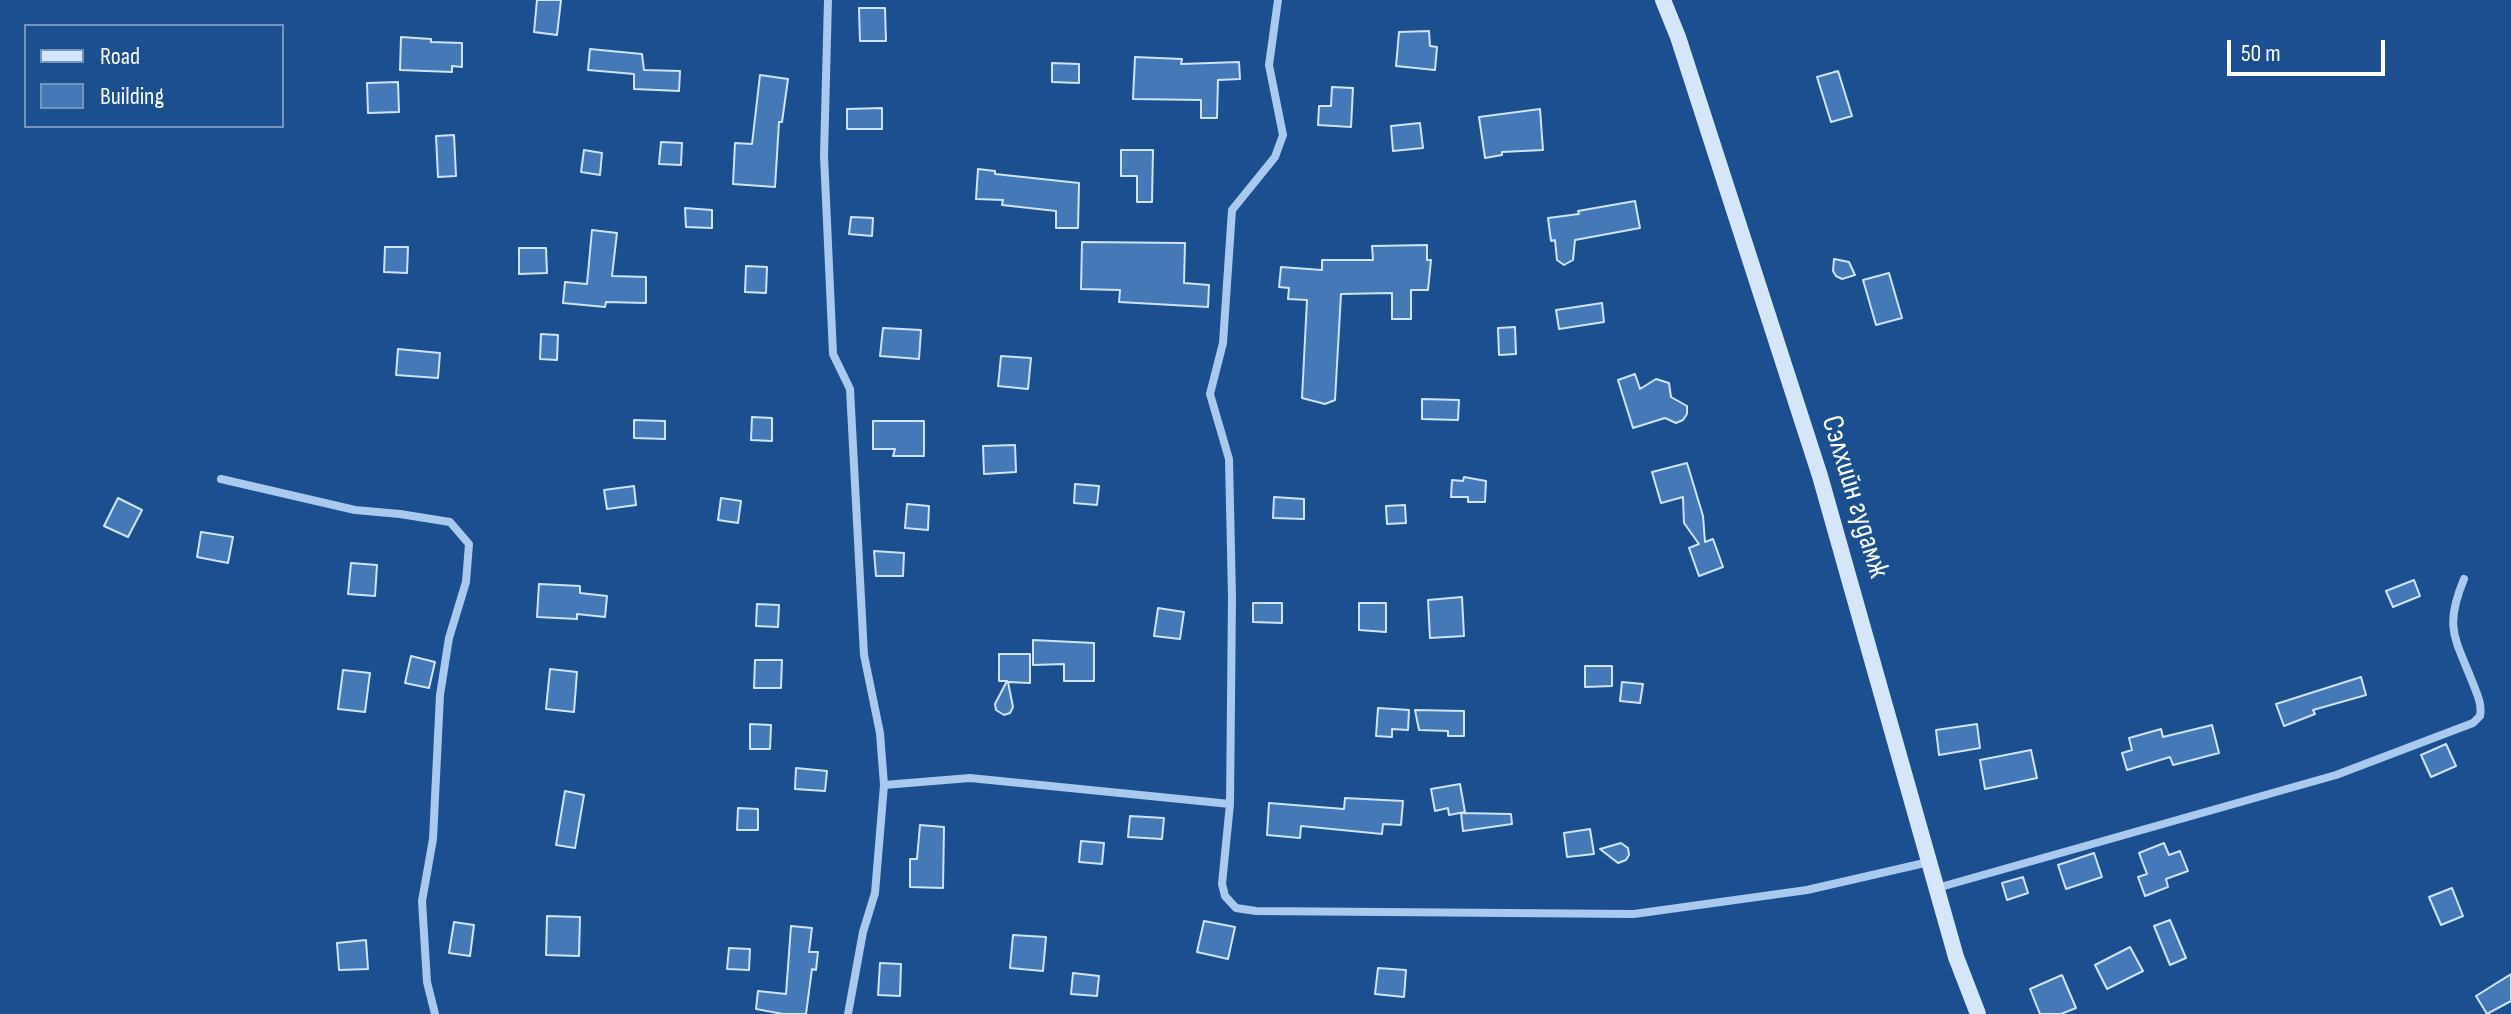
<!DOCTYPE html>
<meta charset="utf-8">
<style>
body{margin:0}
#map{position:relative;width:2511px;height:1014px;overflow:hidden;background:#1b4f8f;font-family:"Sofia Sans Condensed",sans-serif}
canvas{display:block}
.legend{position:absolute;left:24px;top:24px;width:260px;height:104px;box-sizing:border-box;background:#1b4f8f;border:2px solid #7695bc;margin:0;padding:10px 14px;list-style:none;font-size:24px;color:#fff}
.legend li{display:flex;align-items:center;gap:16px;height:40px}
.legend b{width:40px;border:2px solid #7695bc}
.scale{position:absolute;left:2227px;top:40px;width:158px;height:36px;box-sizing:border-box;border:4px solid #fff;border-top:0;padding-left:10px;font-size:24px;line-height:28px;white-space:nowrap;color:#fff;-webkit-text-stroke:6px #1b4f8f;paint-order:stroke}
</style>
<div id="map">
<canvas width="2511" height="1014"></canvas>
<ul class="legend">
<li><b style="height:10px;background:#d6e6fa"></b>Road</li>
<li><b style="height:22px;background:#4478b7"></b>Building</li>
</ul>
<div class="scale">50 m</div>
</div>
<script>
const ctx = document.querySelector('canvas').getContext('2d');
ctx.lineJoin = 'round';
function fill(path, color) {
  ctx.fillStyle = color;
  ctx.fill(path, 'evenodd');
}
function trace(path, color, width, dash) {
  ctx.strokeStyle = color;
  ctx.lineWidth = width;
  ctx.lineCap = dash ? 'butt' : 'round';
  ctx.setLineDash(dash || []);
  ctx.stroke(path);
}
function label(font, color, halo, rows, align = 'center') {
  ctx.font = font + ' "Sofia Sans Condensed",sans-serif';
  ctx.lineWidth = 7;
  ctx.setLineDash([]);
  ctx.textBaseline = 'middle';
  ctx.strokeStyle = halo;
  ctx.fillStyle = color;
  for (const [text, x, y, turn = 0] of rows) {
    ctx.save();
    ctx.translate(x, y);
    ctx.rotate((+turn || 0) * Math.PI / 180);
    ctx.textAlign = isNaN(turn) ? turn : align;
    if (halo) ctx.strokeText(text, 0, 0);
    ctx.fillText(text, 0, 0);
    ctx.restore();
  }
}
const building = new Path2D(`
 M 537,0 L 561,0 L 557,35 L 534,32 Z
 M 859,8 L 885,8 L 886,41 L 860,41 Z
 M 1429,31 L 1430,46 L 1437,47 L 1435,70 L 1396,66 L 1399,32 Z
 M 401,37 L 431,39 L 431,42 L 462,43 L 462,67 L 452,66 L 452,72 L 400,70 Z
 M 590,49 L 642,54 L 644,70 L 680,71 L 679,91 L 634,89 L 634,74 L 588,70 Z
 M 1135,57 L 1182,59 L 1181,64 L 1239,62 L 1240,79 L 1218,80 L 1217,118 L 1201,118 L 1201,100 L 1133,99 Z
 M 1052,63 L 1079,64 L 1079,83 L 1052,82 Z
 M 1838,71 L 1852,116 L 1831,122 L 1817,77 Z
 M 760,75 L 788,79 L 782,122 L 779,122 L 775,187 L 733,184 L 735,143 L 752,144 Z
 M 398,82 L 399,112 L 368,113 L 367,83 Z
 M 1332,87 L 1353,88 L 1351,127 L 1318,125 L 1319,106 L 1331,106 Z
 M 882,108 L 882,129 L 847,129 L 847,109 Z
 M 1540,109 L 1543,150 L 1502,152 L 1502,155 L 1485,158 L 1479,117 Z
 M 1420,123 L 1423,148 L 1393,151 L 1391,126 Z
 M 454,135 L 456,176 L 438,177 L 436,136 Z
 M 661,142 L 682,143 L 681,165 L 659,164 Z
 M 584,150 L 602,153 L 600,175 L 581,172 Z
 M 1121,150 L 1153,150 L 1152,202 L 1137,202 L 1137,176 L 1121,176 Z
 M 978,169 L 995,171 L 995,174 L 1079,183 L 1078,228 L 1056,228 L 1056,211 L 1002,205 L 1003,200 L 976,199 Z
 M 1635,201 L 1640,228 L 1575,240 L 1573,260 L 1564,265 L 1557,260 L 1555,240 L 1551,241 L 1548,218 L 1579,214 L 1578,211 Z
 M 685,208 L 712,210 L 712,228 L 686,227 Z
 M 851,217 L 873,218 L 872,236 L 849,234 Z
 M 592,230 L 617,233 L 612,276 L 646,277 L 646,303 L 606,302 L 605,307 L 563,303 L 565,282 L 587,284 Z
 M 1082,242 L 1185,243 L 1184,283 L 1209,285 L 1208,307 L 1119,302 L 1120,290 L 1081,289 Z
 M 1427,245 L 1427,260 L 1431,260 L 1428,290 L 1411,290 L 1411,319 L 1392,319 L 1392,293 L 1341,294 L 1335,400 L 1325,404 L 1302,398 L 1307,300 L 1288,299 L 1289,288 L 1279,287 L 1281,267 L 1322,270 L 1322,260 L 1373,260 L 1372,246 Z
 M 385,247 L 408,247 L 407,273 L 384,272 Z
 M 519,248 L 546,248 L 547,273 L 519,274 Z
 M 1834,259 L 1849,262 L 1855,275 L 1842,279 L 1836,276 L 1833,271 Z
 M 746,266 L 767,267 L 766,293 L 745,292 Z
 M 1889,273 L 1902,318 L 1876,325 L 1863,280 Z
 M 1602,303 L 1604,322 L 1559,329 L 1556,310 Z
 M 1515,327 L 1516,354 L 1499,355 L 1498,328 Z
 M 883,328 L 921,330 L 919,359 L 880,356 Z
 M 541,334 L 558,335 L 557,360 L 540,359 Z
 M 398,349 L 440,353 L 438,378 L 396,375 Z
 M 1001,356 L 1031,358 L 1028,389 L 998,386 Z
 M 1635,374 L 1640,389 L 1656,379 L 1669,383 L 1671,397 L 1687,406 L 1687,414 L 1683,420 L 1676,423 L 1665,418 L 1633,428 L 1618,380 Z
 M 1422,399 L 1459,400 L 1458,420 L 1422,419 Z
 M 752,417 L 772,418 L 772,441 L 751,440 Z
 M 634,420 L 665,421 L 665,439 L 634,438 Z
 M 873,421 L 924,421 L 924,456 L 893,456 L 895,449 L 873,449 Z
 M 1015,445 L 1016,472 L 984,474 L 983,446 Z
 M 1687,463 L 1703,516 L 1705,542 L 1713,539 L 1723,567 L 1699,576 L 1689,548 L 1699,544 L 1684,523 L 1683,497 L 1661,503 L 1652,472 Z
 M 1464,477 L 1486,481 L 1485,502 L 1468,502 L 1468,497 L 1451,497 L 1452,480 L 1463,481 Z
 M 1075,484 L 1099,486 L 1097,505 L 1074,503 Z
 M 634,486 L 636,505 L 607,509 L 604,490 Z
 M 1274,497 L 1304,499 L 1304,519 L 1273,518 Z
 M 118,498 L 142,510 L 128,537 L 104,526 Z
 M 721,498 L 741,501 L 738,523 L 718,520 Z
 M 907,504 L 929,506 L 928,530 L 905,528 Z
 M 1405,505 L 1406,523 L 1387,524 L 1386,506 Z
 M 201,532 L 233,537 L 228,563 L 197,557 Z
 M 874,551 L 904,553 L 903,576 L 876,576 Z
 M 351,563 L 377,565 L 375,596 L 348,594 Z
 M 2414,580 L 2420,596 L 2393,607 L 2386,591 Z
 M 539,584 L 580,586 L 580,593 L 607,596 L 605,617 L 577,614 L 577,619 L 537,617 Z
 M 1462,597 L 1464,636 L 1430,638 L 1428,600 Z
 M 1253,603 L 1282,603 L 1282,623 L 1253,622 Z
 M 1359,603 L 1386,603 L 1386,632 L 1359,630 Z
 M 757,604 L 779,605 L 778,627 L 756,626 Z
 M 1158,608 L 1184,612 L 1180,639 L 1154,636 Z
 M 1033,640 L 1094,643 L 1094,681 L 1064,681 L 1064,664 L 1033,665 Z
 M 999,654 L 1030,654 L 1030,683 L 1008,682 L 1013,707 L 1010,713 L 1004,715 L 996,710 L 995,704 L 1007,681 L 999,681 Z
 M 411,656 L 435,662 L 429,688 L 405,683 Z
 M 755,660 L 782,660 L 781,688 L 754,688 Z
 M 1585,666 L 1612,666 L 1612,686 L 1585,687 Z
 M 550,669 L 577,672 L 574,712 L 546,709 Z
 M 343,670 L 370,673 L 365,712 L 338,709 Z
 M 2361,677 L 2366,695 L 2313,710 L 2315,714 L 2284,726 L 2276,704 Z
 M 1622,682 L 1643,684 L 1640,703 L 1620,701 Z
 M 1378,708 L 1409,710 L 1408,730 L 1392,729 L 1392,737 L 1376,736 Z
 M 1415,710 L 1464,711 L 1464,736 L 1448,736 L 1448,731 L 1419,730 Z
 M 750,724 L 771,725 L 770,749 L 750,749 Z
 M 1977,724 L 1980,748 L 1939,755 L 1936,730 Z
 M 2212,725 L 2219,753 L 2173,765 L 2170,757 L 2127,770 L 2122,753 L 2132,750 L 2129,738 L 2161,729 L 2163,737 Z
 M 2446,744 L 2456,766 L 2431,777 L 2421,755 Z
 M 2031,750 L 2037,778 L 1985,789 L 1980,760 Z
 M 796,768 L 827,771 L 825,791 L 795,789 Z
 M 1460,784 L 1465,812 L 1449,815 L 1448,808 L 1435,811 L 1431,789 Z
 M 565,791 L 584,795 L 575,848 L 556,845 Z
 M 1345,798 L 1403,801 L 1401,825 L 1383,824 L 1382,834 L 1301,826 L 1300,838 L 1267,835 L 1269,803 L 1344,809 Z
 M 738,808 L 758,809 L 758,830 L 737,830 Z
 M 1461,813 L 1511,814 L 1512,824 L 1463,831 Z
 M 1130,816 L 1164,818 L 1162,839 L 1128,837 Z
 M 920,825 L 944,827 L 943,888 L 910,887 L 910,859 L 917,859 Z
 M 1590,829 L 1594,854 L 1567,857 L 1564,833 Z
 M 1081,841 L 1104,843 L 1102,864 L 1079,862 Z
 M 1621,843 L 1628,848 L 1629,855 L 1626,860 L 1618,863 L 1600,849 Z
 M 2164,843 L 2169,855 L 2180,851 L 2188,871 L 2166,879 L 2168,887 L 2145,896 L 2138,877 L 2147,874 L 2139,853 Z
 M 2094,853 L 2102,877 L 2066,889 L 2058,865 Z
 M 2023,877 L 2028,893 L 2007,900 L 2002,883 Z
 M 2452,888 L 2463,916 L 2441,925 L 2429,897 Z
 M 547,916 L 580,917 L 579,956 L 546,955 Z
 M 2170,920 L 2186,958 L 2170,965 L 2154,926 Z
 M 1204,921 L 1235,927 L 1228,959 L 1197,952 Z
 M 454,922 L 474,925 L 470,956 L 449,953 Z
 M 791,926 L 812,928 L 809,952 L 818,952 L 816,970 L 812,969 L 806,1014 L 783,1014 L 756,1009 L 758,991 L 786,994 Z
 M 1013,935 L 1046,937 L 1043,971 L 1010,968 Z
 M 366,940 L 368,969 L 339,970 L 337,943 Z
 M 2130,947 L 2143,971 L 2107,989 L 2095,965 Z
 M 729,948 L 750,949 L 749,970 L 727,969 Z
 M 880,963 L 901,964 L 900,996 L 878,995 Z
 M 1378,968 L 1406,970 L 1404,997 L 1375,994 Z
 M 1073,973 L 1099,976 L 1097,996 L 1071,994 Z
 M 2511,974 L 2511,1001 L 2487,1014 L 2476,996 Z
 M 2062,975 L 2076,1008 L 2061,1014 L 2040,1014 L 2030,989 Z`);
fill(building, '#4478b7');
trace(building, '#cfe3fa', 2);
trace(new Path2D(`
 M 828,0 L 824,156 L 833,354 L 850,389 L 864,655 L 880,733 L 884,785 L 875,893 L 863,932 L 848,1014
 M 221,479 L 355,510 L 400,514 L 450,522 L 469,544 L 466,582 L 449,638 L 440,695 L 433,839 L 422,901 L 427,982 L 435,1014
 M 884,785 L 970,778 L 1230,804 L 1232,597 L 1229,459 L 1210,394 L 1223,343 L 1232,210 L 1275,157 L 1283,135 L 1269,65 L 1278,0
 M 1230,804 L 1222,884 L 1225,896 L 1236,908 L 1256,911 L 1634,914 L 1807,890 L 1929,862
 M 1937,888 L 2336,775 L 2473,723 L 2480,716 C 2482,705 2478,696 2474,686 C 2456,639 2443,629 2464,579`), '#a9c9ee', 8);
trace(new Path2D(`
 M 1663,0 L 1678,37 L 1820,476 L 1956,957 L 1978,1014`), '#d6e6fa', 16);
label('30px', '#fff', '#1b4f8f', [
 ["Сэлхийн гудамж",1854,497,73]
]);
</script>
